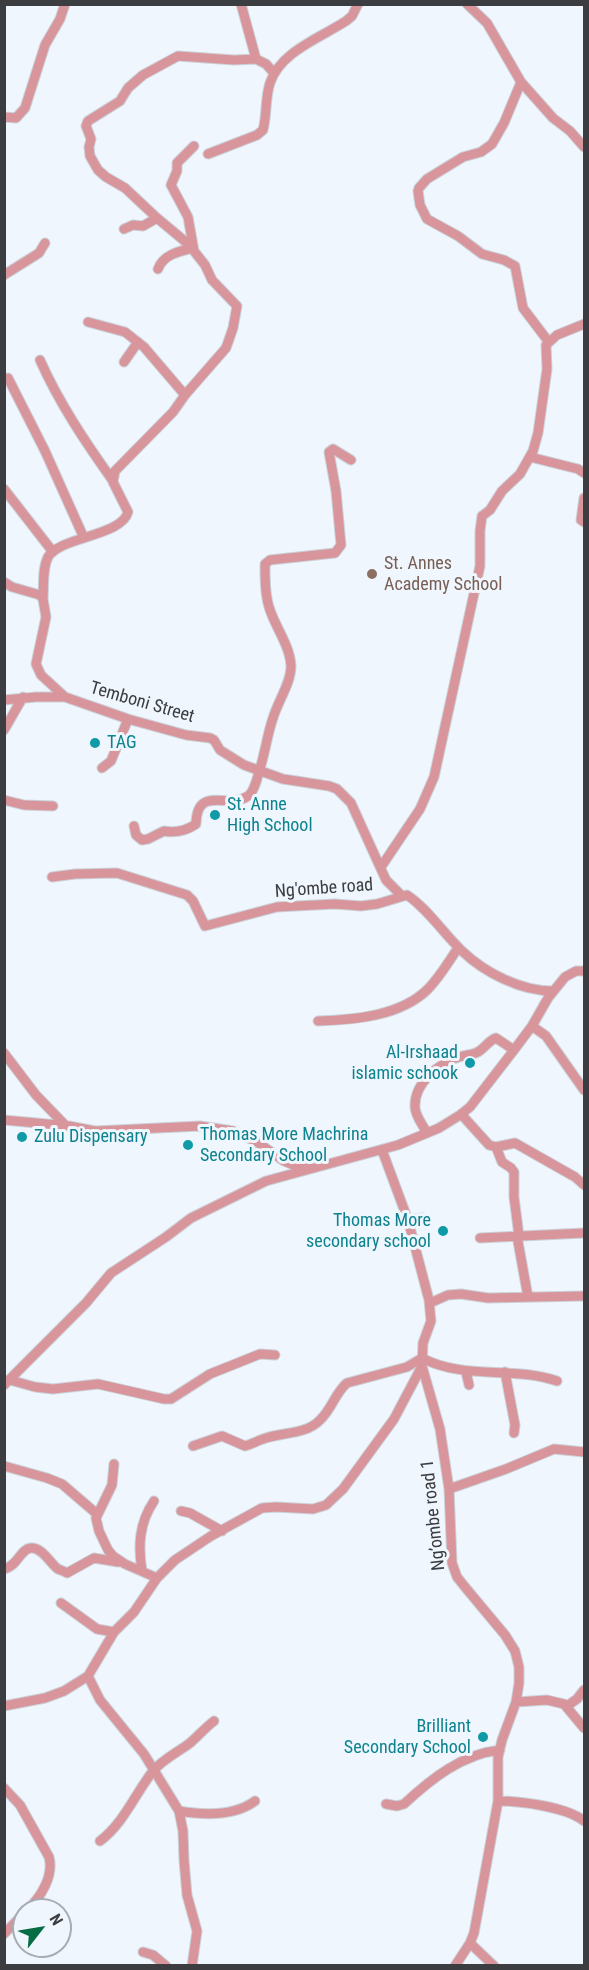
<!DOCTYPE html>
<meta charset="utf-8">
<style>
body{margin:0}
#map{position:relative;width:589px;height:1970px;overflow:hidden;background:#eff6fd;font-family:"Roboto Condensed",sans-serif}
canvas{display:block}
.frame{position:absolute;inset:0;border:6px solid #3b3d40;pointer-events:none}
.north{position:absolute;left:12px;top:1898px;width:60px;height:60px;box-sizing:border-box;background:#eff6fd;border:2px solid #a7acb1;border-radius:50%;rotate:59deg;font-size:16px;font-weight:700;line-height:24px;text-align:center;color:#3b3d40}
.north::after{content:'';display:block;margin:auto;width:21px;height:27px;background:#046d44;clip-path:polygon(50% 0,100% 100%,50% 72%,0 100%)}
</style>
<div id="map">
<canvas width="589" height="1970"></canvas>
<div class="frame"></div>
<div class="north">N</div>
</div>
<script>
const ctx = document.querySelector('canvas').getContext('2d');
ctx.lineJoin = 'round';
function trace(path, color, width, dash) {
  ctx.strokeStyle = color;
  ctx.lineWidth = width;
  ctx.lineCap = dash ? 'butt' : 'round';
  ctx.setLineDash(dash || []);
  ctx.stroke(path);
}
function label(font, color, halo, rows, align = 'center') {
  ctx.font = font + ' "Roboto Condensed",sans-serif';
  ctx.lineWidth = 6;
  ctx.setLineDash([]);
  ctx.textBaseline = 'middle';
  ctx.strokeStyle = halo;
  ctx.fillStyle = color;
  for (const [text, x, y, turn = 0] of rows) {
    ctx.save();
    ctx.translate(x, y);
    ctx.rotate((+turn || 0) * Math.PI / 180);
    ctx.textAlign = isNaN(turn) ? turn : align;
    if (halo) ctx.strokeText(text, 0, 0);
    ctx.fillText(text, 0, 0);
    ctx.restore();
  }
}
const minor = new Path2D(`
 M 241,4 L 256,59
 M 467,4 L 487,23 L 521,82 L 553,118 L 570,131 L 584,147
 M 521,82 L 504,123 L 492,144 L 481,152 L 463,157 L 427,179 L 419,188 L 418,191 L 420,205 L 427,219 L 458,236 L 482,254 L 504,260 L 515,266 L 523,308 L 548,341
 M 4,117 L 16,118 L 25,108 L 45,45 L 60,19 L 65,4
 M 208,154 L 257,135 L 263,130 C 267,115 265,98 270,83 C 280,52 320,38 346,21 L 352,16 L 358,4
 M 157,218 L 125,188 L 106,177 L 98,170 L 90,156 L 89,147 L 91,139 L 86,126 L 88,121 L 120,101 L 128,88 L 143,75 L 178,56 L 234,60 L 256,59 L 266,64 L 274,73
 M 124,229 L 133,225 L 143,226 L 157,218 L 193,248
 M 158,269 C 163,255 179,251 193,248
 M 4,275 L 39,253 L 45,243
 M 88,322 L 125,332 L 144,347 L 185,395
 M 40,360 C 59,403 86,443 113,481
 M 124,362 L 138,342
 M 8,378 L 45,451 L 84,538
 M 530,457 L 578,469 L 584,473
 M 4,489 L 53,552
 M 584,498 L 581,520 L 584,522
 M 4,582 L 12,587 L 40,595 L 43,599 L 46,617 L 36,664 L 41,675 L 65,697
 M 43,599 C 44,586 42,569 48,557 C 59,537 122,536 128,512 L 113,482 L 115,471 L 173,412 L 185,395 L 226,348 L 233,328 L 237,306 L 212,280 L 205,265 L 194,251 L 188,217 L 171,185 L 177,171 L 177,163 L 194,146
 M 4,700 L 36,697 L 65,697 L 128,719 L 186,735 L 210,738 L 214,740 L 220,750 L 244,765 L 283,779 L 329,786 L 337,789 L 351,803 L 386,880 L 401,895
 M 4,730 L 23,697
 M 102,768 L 111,761 L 128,719
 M 4,800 L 24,805 L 53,806
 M 134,826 L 136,835 L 142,840 L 148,839 L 164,831 C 175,833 186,831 196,824 C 197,784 228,810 248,796 C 254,792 257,779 259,772 C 265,754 267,735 273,718 C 278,701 291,683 291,666 C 290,646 276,628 270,610 C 265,596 265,579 265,564 L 270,560 L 335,553 L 341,545 L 336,491 L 329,452 L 333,449 L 351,460
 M 381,867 L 420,809 L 434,777 L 480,566 L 480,531 L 482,516 L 490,510 L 502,491 L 520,474 L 533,451 L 538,433 L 547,369 L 546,345 L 557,335 L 584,324
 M 52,877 L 75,874 L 117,873 L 187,895 L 193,901 L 205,926 L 277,907 L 335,904 L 361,906 L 377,904 L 407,895 C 428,909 443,933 462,951 C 485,973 521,991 553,991
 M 318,1021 C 354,1020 401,1016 428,989 C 440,977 449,961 458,948
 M 532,1026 L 546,1036 L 584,1090
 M 4,1053 L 36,1095 L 66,1126
 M 461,1114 L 489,1145 L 496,1147 L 515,1143 L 575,1177 L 584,1185
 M 4,1120 L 69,1126 L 95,1131 L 200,1126 L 233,1131 L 257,1142 L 284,1161 L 296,1166 L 308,1166
 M 427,1133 C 423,1125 415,1116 415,1107 C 414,1083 439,1063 459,1057 C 465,1055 472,1055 478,1052 C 485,1048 488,1041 496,1038 L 514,1050
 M 496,1147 L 502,1162 L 511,1168 L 514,1172 L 514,1197 L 519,1236
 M 382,1150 L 408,1220 L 429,1300 L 431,1321 L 423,1343 L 422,1366 L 440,1429 L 449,1489 L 452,1563 L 457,1577 L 465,1587 L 505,1635 L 515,1651 L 519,1667 L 519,1683 L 516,1702 L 502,1740 L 498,1757 L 498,1801 L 474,1933 L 470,1943 L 455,1966
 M 408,1220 L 422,1218
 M 517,1236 L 528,1297
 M 480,1238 L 584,1233
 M 430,1303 L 448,1295 L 461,1294 L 488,1298 L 584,1296
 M 466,1372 L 469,1385
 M 505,1372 L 515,1425 L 514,1433
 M 10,1380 L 35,1387 L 53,1389 L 98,1384 L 164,1399 L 171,1399 L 210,1374 L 260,1354 L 275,1355
 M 4,1385 L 86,1303 L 111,1273 L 166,1237 L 191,1218 L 266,1181 L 398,1145 L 439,1128 L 460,1115 L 470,1107 L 514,1050 L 532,1026 L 548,998 L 565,977 L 576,971 L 584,971
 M 193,1446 L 222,1436 L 245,1446 C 252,1444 257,1441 263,1439 C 281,1432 306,1435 320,1420 C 332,1409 335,1393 347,1383 L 407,1367 L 422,1358 C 464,1380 512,1366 557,1381
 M 114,1464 L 112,1485 L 96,1518 L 99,1531 L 108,1550 L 113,1556 L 125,1564 L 157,1578
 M 4,1466 L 47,1478 L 62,1484 L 97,1514
 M 449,1489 L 506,1469 L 554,1449 L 584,1452
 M 181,1511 L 190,1513 L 222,1531
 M 4,1569 C 18,1566 20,1549 31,1548 C 42,1547 50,1563 58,1569 C 60,1570 64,1571 67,1573 L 94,1558 L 118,1562
 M 142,1571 C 138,1546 139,1523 154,1501
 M 61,1603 L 97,1629 L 114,1632
 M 88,1676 L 100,1700 L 144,1754 L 179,1811 L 183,1831 L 184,1860 L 187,1895 L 197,1931 L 192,1966
 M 516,1702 L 547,1700 L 564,1704 L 584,1728
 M 4,1706 L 45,1698 L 64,1691 L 88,1676 L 114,1632 L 134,1612 L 157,1578 L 175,1560 L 211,1536 L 262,1508 L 276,1507 L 313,1509 L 326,1505 L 343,1489 L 394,1419 L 422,1366
 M 567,1706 L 577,1699 L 584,1690
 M 4,1788 L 20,1805 L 49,1857 C 54,1876 41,1897 27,1910
 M 498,1801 C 520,1801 567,1807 584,1821
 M 386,1804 L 397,1806 L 404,1804 C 431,1779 462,1754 500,1750
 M 179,1811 C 203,1815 235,1816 255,1801
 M 100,1841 C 124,1823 135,1794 153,1771 C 163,1759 178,1752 190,1743 C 198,1736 205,1728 214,1721
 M 4,1934 L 24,1913
 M 470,1943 L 494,1966
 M 143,1952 L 153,1955 L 166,1966`);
trace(minor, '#cbd1d7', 11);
trace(minor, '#d9959c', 9);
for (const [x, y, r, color] of [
 [372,574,6,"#8d6e63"],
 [95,743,6,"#0f9aa8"],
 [215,815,6,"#0f9aa8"],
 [470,1063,6,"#0f9aa8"],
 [22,1137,6,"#0f9aa8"],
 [188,1145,6,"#0f9aa8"],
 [443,1231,6,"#0f9aa8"],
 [483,1737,6,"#0f9aa8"]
]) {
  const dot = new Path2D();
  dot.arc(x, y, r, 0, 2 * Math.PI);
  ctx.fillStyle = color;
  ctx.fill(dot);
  trace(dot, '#eff6fd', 2);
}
label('18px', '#785e54', '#eff6fd', [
 ["St. Annes",384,564],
 ["Academy School",384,585]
], 'left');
label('18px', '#3b3d40', '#eff6fd', [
 ["Temboni Street",142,703,16],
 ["Ng'ombe road",324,889,-4],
 ["Ng’ombe road 1",434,1515,-96]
]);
label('18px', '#0d838f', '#eff6fd', [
 ["TAG",107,743],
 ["St. Anne",227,805],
 ["High School",227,826],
 ["Al-Irshaad",458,1053,"right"],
 ["islamic schook",458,1074,"right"],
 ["Thomas More Machrina",200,1135],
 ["Secondary School",200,1156],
 ["Zulu Dispensary",34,1137],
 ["Thomas More",431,1221,"right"],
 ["secondary school",431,1242,"right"],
 ["Brilliant",471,1727,"right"],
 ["Secondary School",471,1748,"right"]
], 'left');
</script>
